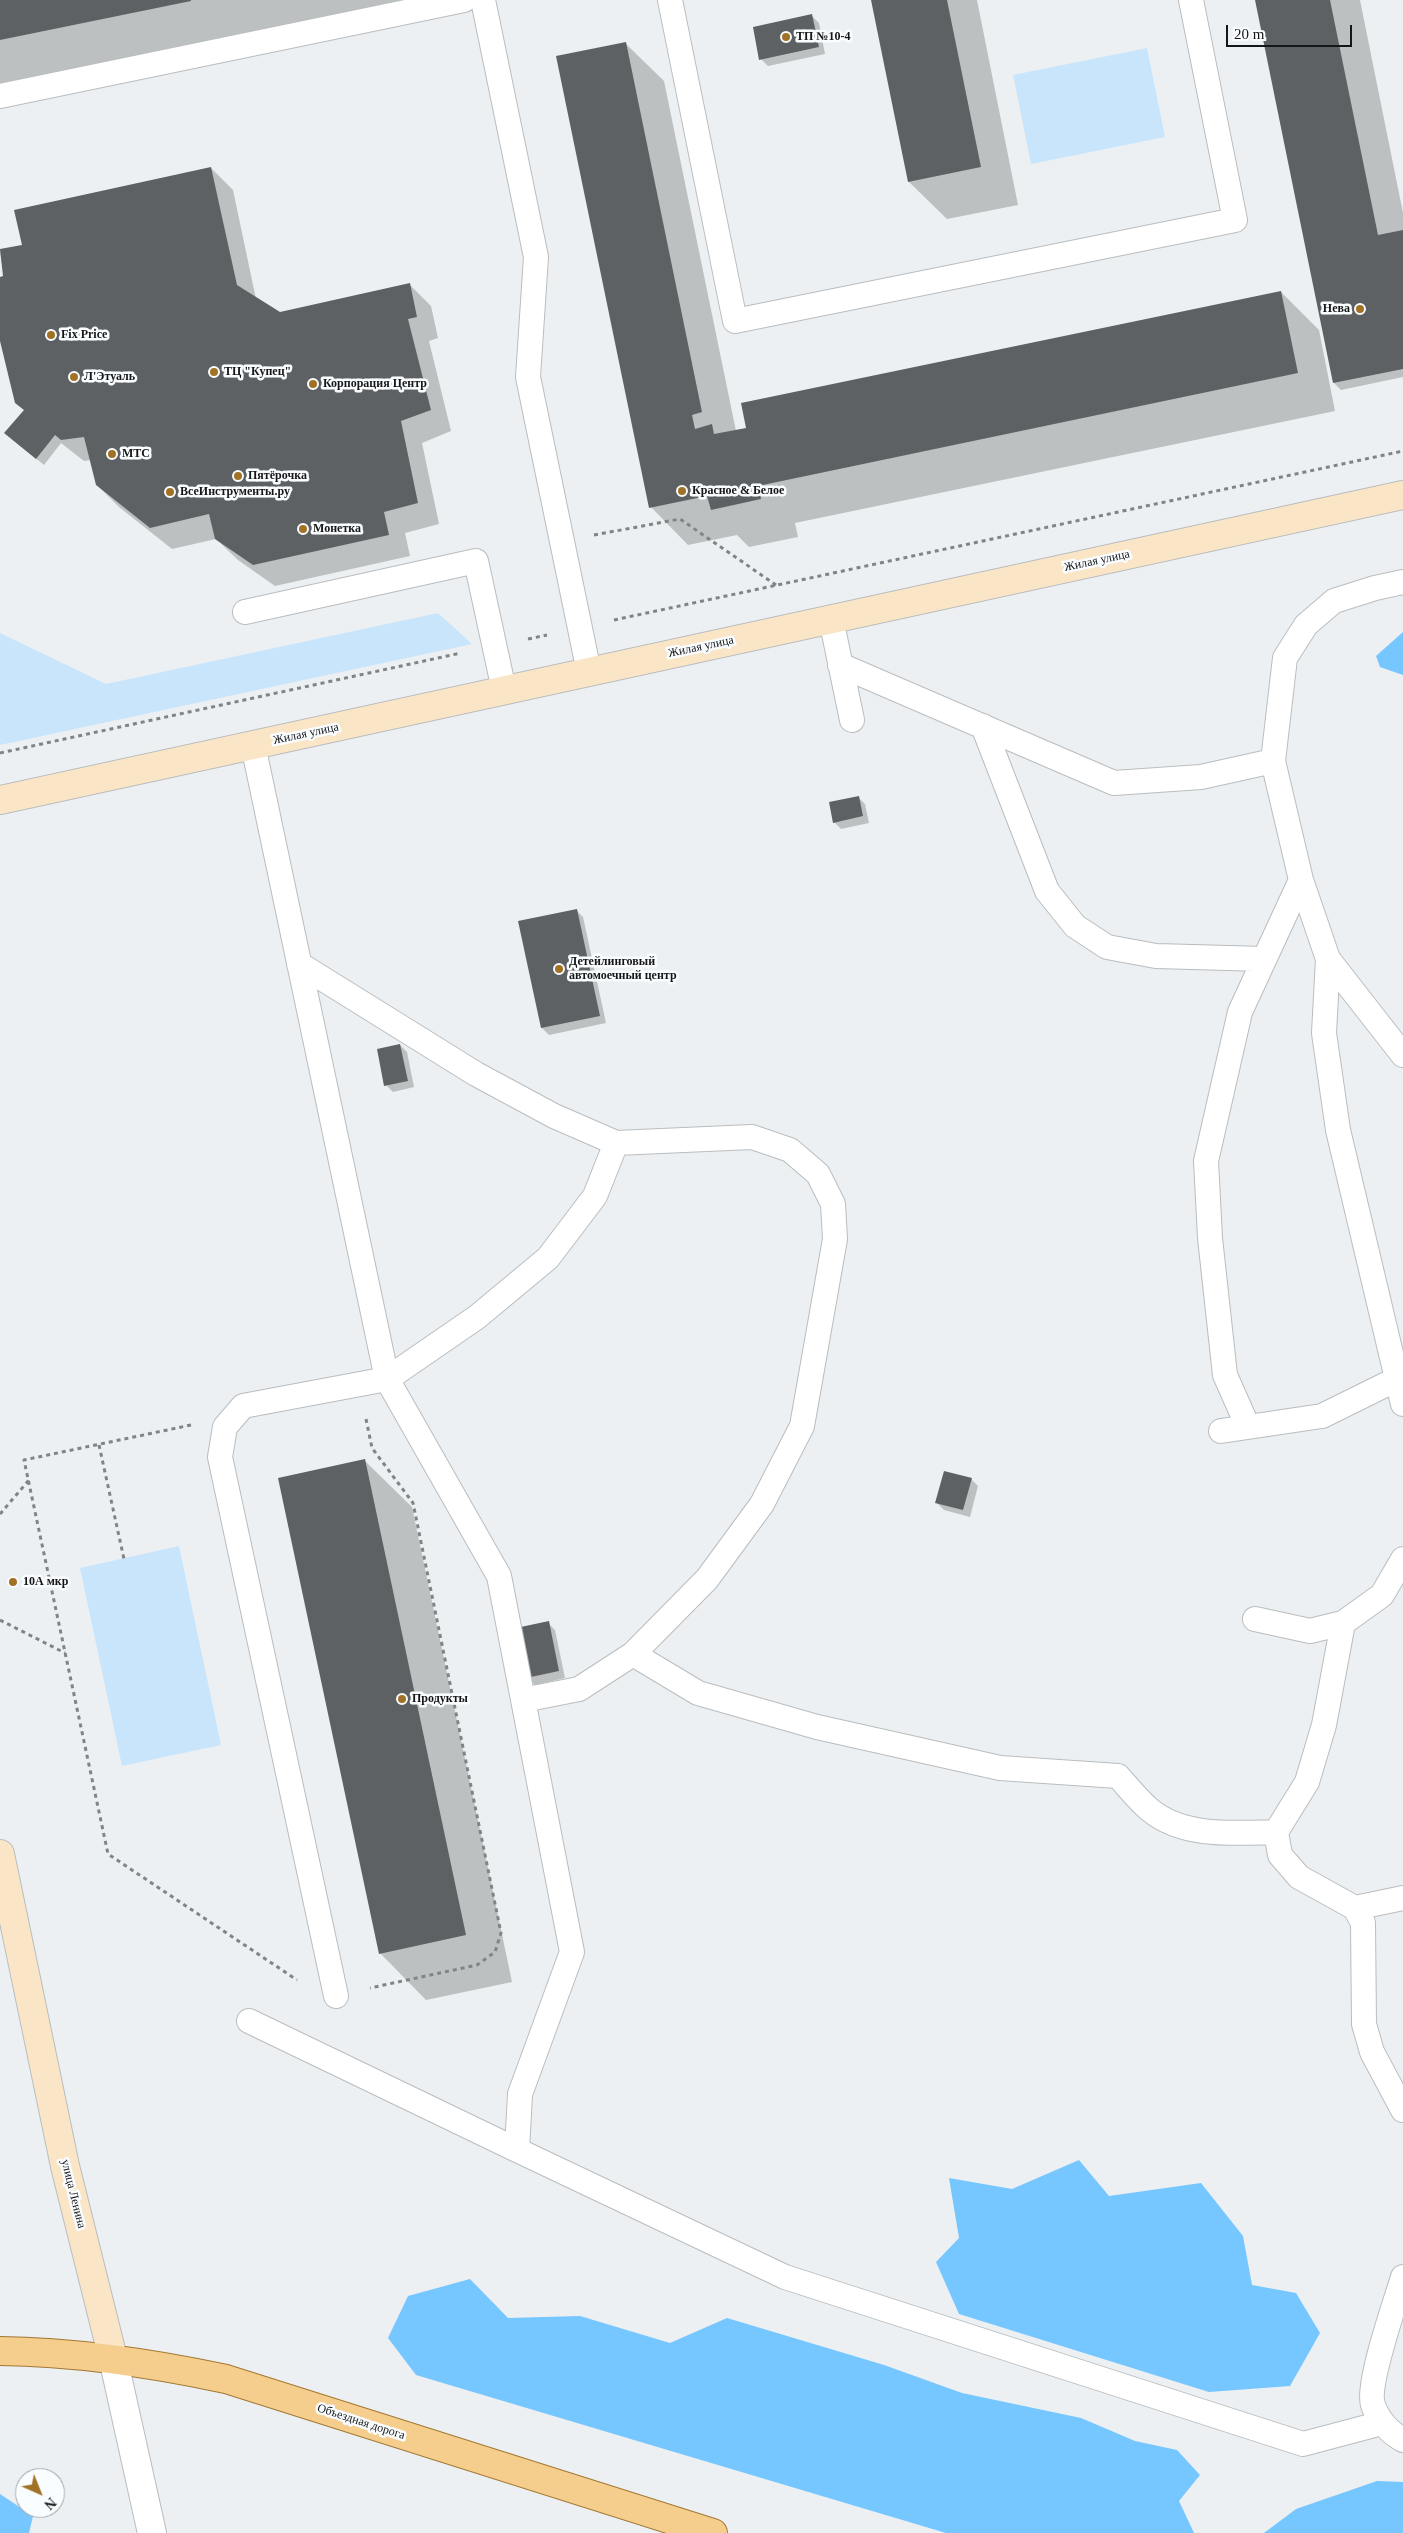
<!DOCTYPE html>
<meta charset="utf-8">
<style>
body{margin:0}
#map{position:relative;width:1403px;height:2533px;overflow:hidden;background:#ecf0f2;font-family:Georgia,serif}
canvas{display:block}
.north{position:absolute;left:15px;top:2468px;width:50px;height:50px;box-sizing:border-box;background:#fafdff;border:1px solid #9ea1a2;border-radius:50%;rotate:136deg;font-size:14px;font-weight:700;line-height:20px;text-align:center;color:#151617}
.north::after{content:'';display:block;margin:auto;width:18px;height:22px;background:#a17225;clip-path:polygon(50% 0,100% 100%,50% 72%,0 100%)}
.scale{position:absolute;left:1226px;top:25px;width:126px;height:22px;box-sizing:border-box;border:2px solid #151617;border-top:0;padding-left:6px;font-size:15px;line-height:18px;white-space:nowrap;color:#151617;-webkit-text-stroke:4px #fafdff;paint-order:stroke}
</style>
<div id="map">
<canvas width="1403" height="2533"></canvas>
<div class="north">N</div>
<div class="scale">20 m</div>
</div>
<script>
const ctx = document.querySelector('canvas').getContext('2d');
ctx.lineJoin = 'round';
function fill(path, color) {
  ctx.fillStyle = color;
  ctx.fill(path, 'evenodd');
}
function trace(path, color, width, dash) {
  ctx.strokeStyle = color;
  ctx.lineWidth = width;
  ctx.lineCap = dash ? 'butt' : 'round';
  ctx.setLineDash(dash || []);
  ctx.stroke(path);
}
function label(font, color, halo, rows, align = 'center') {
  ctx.font = font + ' Georgia,serif';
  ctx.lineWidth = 5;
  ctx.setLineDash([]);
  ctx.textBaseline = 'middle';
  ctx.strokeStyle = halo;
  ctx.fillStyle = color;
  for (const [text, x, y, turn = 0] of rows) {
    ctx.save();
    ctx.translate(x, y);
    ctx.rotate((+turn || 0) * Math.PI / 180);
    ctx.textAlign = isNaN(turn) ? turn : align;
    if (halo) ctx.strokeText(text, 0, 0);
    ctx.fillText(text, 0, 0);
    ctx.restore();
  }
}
fill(new Path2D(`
 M 1147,48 L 1165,137 L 1031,164 L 1013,75 Z
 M 438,613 L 472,644 L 0,745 L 0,633 L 106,684 Z
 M 179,1546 L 221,1745 L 122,1766 L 80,1568 Z`), '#c9e5fb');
fill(new Path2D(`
 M 1403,632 L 1403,675 L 1380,667 L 1376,656 Z
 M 1079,2160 L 1109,2196 L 1201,2183 L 1243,2236 L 1252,2285 L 1296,2293 L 1320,2333 L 1290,2386 L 1209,2392 L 959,2314 L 936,2262 L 959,2238 L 949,2178 L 1012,2189 Z
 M 470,2279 L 508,2318 L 580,2316 L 670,2343 L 727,2318 L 884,2365 L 962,2393 L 1081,2418 L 1135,2441 L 1177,2450 L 1200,2475 L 1179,2501 L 1194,2533 L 946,2533 L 416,2375 L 388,2338 L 408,2296 Z
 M 1377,2481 L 1403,2482 L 1403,2533 L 1264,2533 L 1296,2509 Z
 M 0,2494 L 33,2516 L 29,2533 L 0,2533 Z`), '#76c6ff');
fill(new Path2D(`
 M 0,0 L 413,0 L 0,85 Z
 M 872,0 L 977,0 L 1018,205 L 947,219 L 909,182 Z
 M 1256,0 L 1360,0 L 1403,213 L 1403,377 L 1341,390 L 1334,383 Z
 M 812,16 L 819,23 L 825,54 L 768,66 L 761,59 Z
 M 626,44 L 664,81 L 736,431 L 1281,292 L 1319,330 L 1335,411 L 795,523 L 798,537 L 749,547 L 737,535 L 688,545 L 651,507 Z
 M 211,168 L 233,190 L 256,299 L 280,314 L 410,285 L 431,306 L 438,338 L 429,341 L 451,431 L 422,443 L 439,524 L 405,533 L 410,556 L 275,586 L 238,560 L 216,539 L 172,549 L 119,507 L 97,485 L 91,460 L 84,461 L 61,443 L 44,465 L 13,440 L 25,411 L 0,335 L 0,278 L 4,277 L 0,251 L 24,246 Z
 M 858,797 L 865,804 L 869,823 L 841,829 L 834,822 Z
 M 576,910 L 583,917 L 606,1023 L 549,1035 L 542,1028 L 520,922 Z
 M 400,1045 L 407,1052 L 414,1087 L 393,1092 L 386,1085 Z
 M 365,1461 L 412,1507 L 512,1982 L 426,2000 L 380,1953 Z
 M 971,1479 L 978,1486 L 970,1517 L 944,1510 L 937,1503 Z
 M 548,1623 L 555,1630 L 565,1678 L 535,1685 L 527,1677 Z`), '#0003');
fill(new Path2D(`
 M 0,0 L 191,0 L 191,1 L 0,40 Z
 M 871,0 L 947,0 L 981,167 L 908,182 Z
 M 1255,0 L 1330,0 L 1378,235 L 1403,230 L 1403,369 L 1333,383 Z
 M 812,14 L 819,47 L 759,60 L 753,27 Z
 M 626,42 L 702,412 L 692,415 L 695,429 L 712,424 L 714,434 L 746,428 L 741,403 L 1281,291 L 1298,373 L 758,486 L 761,499 L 711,510 L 707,496 L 649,508 L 556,56 Z
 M 211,167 L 237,285 L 280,312 L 410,283 L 417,317 L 408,319 L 431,410 L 401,421 L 418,503 L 384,512 L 389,535 L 253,565 L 215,539 L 209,514 L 150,528 L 96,485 L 84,437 L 61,440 L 55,435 L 36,459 L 4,433 L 24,410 L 15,403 L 0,341 L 0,277 L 3,276 L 0,249 L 22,245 L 14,210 Z
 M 859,796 L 863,816 L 833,823 L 829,802 Z
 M 577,909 L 600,1016 L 541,1028 L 518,921 Z
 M 400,1044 L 408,1081 L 384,1086 L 377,1049 Z
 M 365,1459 L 466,1935 L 379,1954 L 278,1478 Z
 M 944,1471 L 972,1478 L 963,1510 L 935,1503 Z
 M 549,1621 L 559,1671 L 526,1678 L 516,1628 Z`), '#5e6163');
const service = new Path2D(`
 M 483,0 L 536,257 L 528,377 L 589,672
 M 670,0 L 735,321 L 1235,220 L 1191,0
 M 0,96 L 464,0
 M 1403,582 L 1375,588 L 1334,601 L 1306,625 L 1285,658 L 1273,761 L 1301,880 L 1328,959 L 1403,1055
 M 245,612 L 476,561 L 504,690
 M 831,619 L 852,720
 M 840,665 L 1114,783 L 1201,777 L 1273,761
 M 983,726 L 1047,891 L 1075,926 L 1107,947 L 1156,956 L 1264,959
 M 253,745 L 387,1379 L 499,1576 L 572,1952 L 520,2094 L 517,2150 L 785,2277 L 1303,2444 L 1382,2423
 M 1328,959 L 1324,1033 L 1338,1130 L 1403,1404
 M 299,964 L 476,1074 L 554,1116 L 616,1143 L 752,1137 L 790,1150 L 818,1174 L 833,1204 L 835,1239 L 802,1426 L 762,1504 L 707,1579 L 633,1654 L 579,1689 L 523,1700
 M 1248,1427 L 1225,1375 L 1210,1238 L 1206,1161 L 1240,1012 L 1301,880
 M 1221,1431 L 1322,1416 L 1397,1379
 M 1255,1619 L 1310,1631 L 1343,1623 L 1382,1595 L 1403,1559
 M 1343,1623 L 1324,1725 L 1307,1782 L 1276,1832 L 1280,1855 L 1299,1877 L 1355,1908 L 1363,1923 L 1364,2024 L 1372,2052 L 1403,2110
 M 633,1654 L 698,1693 L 817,1727 L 1000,1768 L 1118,1776 C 1128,1787 1138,1800 1150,1810 C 1184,1838 1235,1833 1276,1832
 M 1355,1908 L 1403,1898
 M 336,1996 L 220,1457 L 225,1427 L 243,1406 L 387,1379 L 477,1317 L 548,1258 L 595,1196 L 616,1143
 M 249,2021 L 517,2150
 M 1403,2277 C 1396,2301 1366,2385 1373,2405 C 1378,2420 1390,2433 1403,2440`);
const tertiary = new Path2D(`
 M 113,2358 L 152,2533`);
const secondary = new Path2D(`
 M 0,800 L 1403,495
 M 0,1854 L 65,2166 L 113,2358`);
const primary = new Path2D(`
 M 0,2351 C 77,2352 151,2363 226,2379 L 713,2533`);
trace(service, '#babdbf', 26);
trace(tertiary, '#babdbf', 30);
trace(secondary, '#babdbf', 30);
trace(primary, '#a27832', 30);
trace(new Path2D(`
 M 594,535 L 680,519 L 776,585
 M 614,620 L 1403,451
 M 528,639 L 547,635
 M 0,753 L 461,653
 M 366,1419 L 372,1448 L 413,1503 L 501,1933 L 495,1952 L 477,1965 L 370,1988
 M 191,1425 L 24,1460 L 108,1854 L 297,1980
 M 99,1445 L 124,1559
 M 0,1514 L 29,1480
 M 0,1620 L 65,1653`), '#818485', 3, [4, 4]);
trace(service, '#fff', 24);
trace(tertiary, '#fff', 28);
trace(secondary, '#fae6c6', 28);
trace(primary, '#f5cd8d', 28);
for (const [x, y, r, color] of [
 [786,37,5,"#a17225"],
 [1360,309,5,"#a17225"],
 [51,335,5,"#a17225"],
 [214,372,5,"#a17225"],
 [74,377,5,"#a17225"],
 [313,384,5,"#a17225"],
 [112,454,5,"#a17225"],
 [238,476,5,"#a17225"],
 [682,491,5,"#a17225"],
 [170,492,5,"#a17225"],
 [303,529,5,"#a17225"],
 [559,969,5,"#a17225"],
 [13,1582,5,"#a17225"],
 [402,1699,5,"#a17225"]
]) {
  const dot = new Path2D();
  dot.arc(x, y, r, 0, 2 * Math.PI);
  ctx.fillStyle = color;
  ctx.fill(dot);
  trace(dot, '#fafdff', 2);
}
label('bold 12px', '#151617', '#fafdff', [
 ["ТП №10-4",796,37],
 ["Нева",1350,309,"right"],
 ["Fix Price",61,335],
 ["ТЦ \"Купец\"",224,372],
 ["Л'Этуаль",84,377],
 ["Корпорация Центр",323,384],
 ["МТС",122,454],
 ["Пятёрочка",248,476],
 ["Красное & Белое",692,491],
 ["ВсеИнструменты.ру",180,492],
 ["Монетка",313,529],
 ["Детейлинговый",569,962],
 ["автомоечный центр",569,976],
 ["10А мкр",23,1582],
 ["Продукты",412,1699]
], 'left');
label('12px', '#151617', '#fafdff', [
 ["Жилая улица",1097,561,-12],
 ["Жилая улица",701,647,-12],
 ["Жилая улица",306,734,-12],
 ["улица Ленина",73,2194,76],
 ["Объездная дорога",361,2422,18]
]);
</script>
